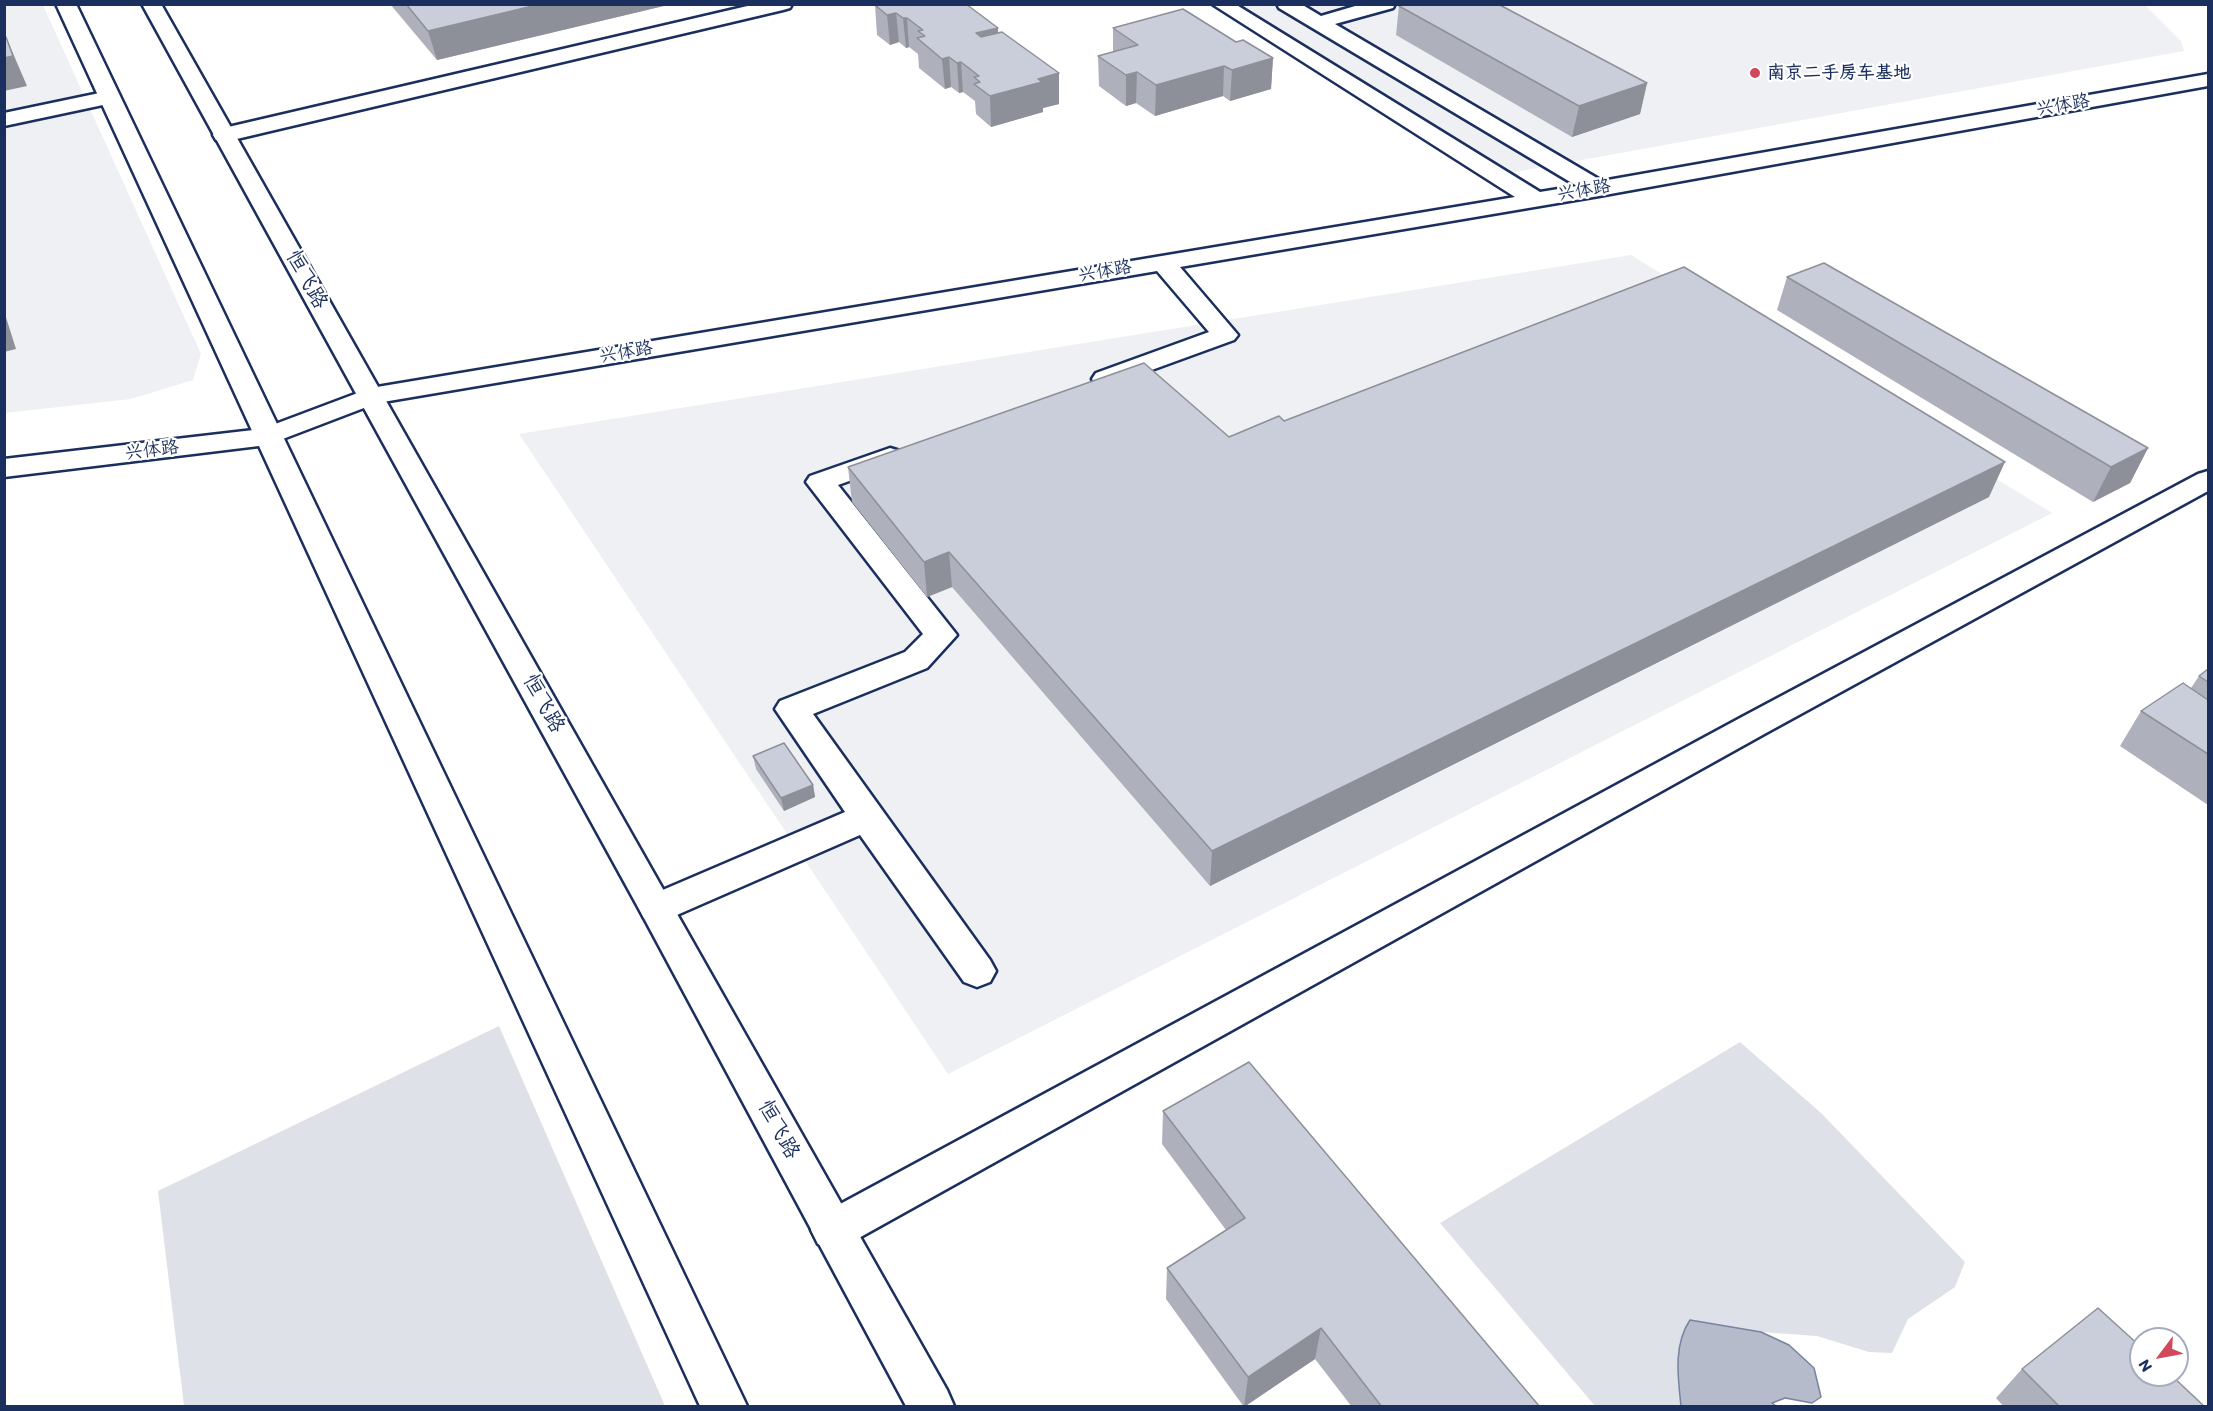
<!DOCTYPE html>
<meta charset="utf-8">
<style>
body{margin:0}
#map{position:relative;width:2213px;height:1411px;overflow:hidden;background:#fff;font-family:Itim,sans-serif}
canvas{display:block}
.frame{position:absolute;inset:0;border:6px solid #1b2f5e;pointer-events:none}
.north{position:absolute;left:2129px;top:1327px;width:60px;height:60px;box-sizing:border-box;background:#fff;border:2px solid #a4acbf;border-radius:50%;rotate:238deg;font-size:16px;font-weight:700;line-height:24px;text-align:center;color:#1b2f5e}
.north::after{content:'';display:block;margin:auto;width:21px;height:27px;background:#d1495b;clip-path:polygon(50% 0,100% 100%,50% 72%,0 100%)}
</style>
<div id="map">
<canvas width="2213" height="1411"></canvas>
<div class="frame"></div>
<div class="north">N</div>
</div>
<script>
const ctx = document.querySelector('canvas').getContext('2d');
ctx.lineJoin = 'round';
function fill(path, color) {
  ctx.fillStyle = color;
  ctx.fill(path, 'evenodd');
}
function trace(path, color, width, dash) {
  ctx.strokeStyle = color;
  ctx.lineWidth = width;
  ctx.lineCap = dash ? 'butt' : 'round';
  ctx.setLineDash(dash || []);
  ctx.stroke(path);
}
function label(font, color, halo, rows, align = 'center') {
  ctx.font = font + ' Itim,"LXGW WenKai TC",sans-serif';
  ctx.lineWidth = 4.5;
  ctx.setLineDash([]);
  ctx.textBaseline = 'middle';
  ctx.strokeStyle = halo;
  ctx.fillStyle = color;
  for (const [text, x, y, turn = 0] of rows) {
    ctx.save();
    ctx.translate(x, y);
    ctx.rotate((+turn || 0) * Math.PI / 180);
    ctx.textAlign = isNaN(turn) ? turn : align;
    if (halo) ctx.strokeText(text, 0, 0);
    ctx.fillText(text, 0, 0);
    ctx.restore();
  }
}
fill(new Path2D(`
 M 4,5 L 43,5 L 201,354 L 193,380 L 131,399 L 5,413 Z
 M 1242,5 L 2145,5 L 2181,41 L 2184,51 L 1510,173 Z
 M 1631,255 L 2052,513 L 948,1074 L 519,434 Z`), '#eff0f4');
fill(new Path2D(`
 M 499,1026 L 665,1406 L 184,1406 L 158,1191 Z
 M 1740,1042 L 1821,1113 L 1965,1262 L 1955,1287 L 1908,1319 L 1892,1353 L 1869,1352 L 1817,1336 L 1761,1332 L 1691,1320 C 1673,1346 1679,1377 1681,1406 L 1595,1406 L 1440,1223 Z`), '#dee1e7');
const water = new Path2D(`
 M 1690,1320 L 1761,1332 L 1789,1345 L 1814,1368 L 1821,1397 L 1812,1403 L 1785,1398 L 1772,1403 L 1776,1406 L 1681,1406 C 1678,1378 1673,1345 1690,1320 Z`);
fill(water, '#b5bbca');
trace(water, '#77839f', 1.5);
const minor = new Path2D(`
 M 756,4 L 792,4 L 790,8 L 783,10 L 224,142 L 216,140 L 213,135 L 216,130 L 224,128 Z
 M 1212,4 L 1235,4 L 1540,192 L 1577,186 L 1279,8 L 1277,4 L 1301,4 L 1321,16 L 1362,4 L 1395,4 L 1393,8 L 1335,24 L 1602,181 L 2208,74 L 2208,86 L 1599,196 L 1180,267 L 1238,335 L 1234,340 L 1105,387 L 1096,385 L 1092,379 L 1096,373 L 1209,332 L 1157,271 L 377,403 L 267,445 L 4,477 L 4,459 L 262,429 L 371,388 L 1515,197 Z
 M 109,91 L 117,92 L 120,97 L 117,102 L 4,126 L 4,113 Z
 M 890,448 L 900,451 L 904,457 L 900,463 L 838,485 L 957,635 L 927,668 L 813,714 L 990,960 L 996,971 L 990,982 L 977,987 L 964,982 L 860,835 L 670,918 L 657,923 L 644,918 L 639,908 L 644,898 L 845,812 L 775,709 L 780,701 L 905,652 L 923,634 L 806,482 L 810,476 Z
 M 2208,471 L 2208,491 L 1766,733 L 848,1244 L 833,1250 L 818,1244 L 811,1230 L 818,1216 L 1742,717 L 2198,474 Z`);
const major = new Path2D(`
 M 56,4 L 76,4 L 747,1406 L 700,1406 Z
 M 142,4 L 161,4 L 947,1390 L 954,1406 L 906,1406 L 644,918 Z`);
trace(minor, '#1b2f5e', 5);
trace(major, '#1b2f5e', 5);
fill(minor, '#fff');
fill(major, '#fff');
fill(new Path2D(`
 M 390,4 L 672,4 L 437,60 Z
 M 875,5 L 998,33 L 1059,104 L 1043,108 L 1043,112 L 991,127 L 976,114 L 975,101 L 963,92 L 959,93 L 951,87 L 945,89 L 919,68 L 918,54 L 909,47 L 906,48 L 899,42 L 890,45 L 877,35 Z
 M 1399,6 L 1647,83 L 1640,114 L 1572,137 L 1396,35 Z
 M 1113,28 L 1236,42 L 1273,58 L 1271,89 L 1230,101 L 1223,96 L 1155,116 L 1136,103 L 1126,106 L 1099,86 L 1098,56 L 1113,52 Z
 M 1787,277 L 2148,448 L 2130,483 L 2093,502 L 1777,310 Z
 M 1284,421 L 1989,497 L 1210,886 L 952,587 L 927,597 L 852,502 L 848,467 L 1229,437 Z
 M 2208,669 L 2208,805 L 2120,746 L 2141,711 L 2191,688 L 2199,676 Z
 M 753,756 L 813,785 L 815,797 L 784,811 L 756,769 Z
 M 1163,1111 L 1540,1407 L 1352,1407 L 1315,1359 L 1244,1407 L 1166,1299 L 1167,1268 L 1226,1230 L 1162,1144 Z
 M 2022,1369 L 2205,1407 L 2004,1407 L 1996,1398 Z`), '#aeb1bb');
fill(new Path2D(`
 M 541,4 L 672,4 L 437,60 L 428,31 Z
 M 896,13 L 899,42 L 890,45 L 887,15 Z
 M 903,18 L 907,18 L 909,47 L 906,48 Z
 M 998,28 L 999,58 L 976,33 Z
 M 6,37 L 27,86 L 4,91 L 4,58 Z
 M 949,57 L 951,87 L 945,89 L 942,59 Z
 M 1273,58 L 1271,89 L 1230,101 L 1232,70 Z
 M 961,62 L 963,92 L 959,93 L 957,63 Z
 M 1224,66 L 1223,96 L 1155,116 L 1156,85 Z
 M 1137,72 L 1136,103 L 1126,106 L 1126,75 Z
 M 1059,73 L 1059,104 L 1043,108 L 1043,112 L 991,127 L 990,96 L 1038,79 Z
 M 1647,83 L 1640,114 L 1572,137 L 1579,106 Z
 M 4,311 L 16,349 L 4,352 Z
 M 2148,448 L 2130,483 L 2093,502 L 2111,467 Z
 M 2005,462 L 1989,497 L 1210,886 L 1212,851 Z
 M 949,552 L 952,587 L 927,597 L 924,562 Z
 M 813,785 L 815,797 L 784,811 L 781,798 Z
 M 1321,1328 L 1315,1359 L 1244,1407 L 1248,1377 Z`), '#8d9099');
const building = new Path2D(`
 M 406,4 L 541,4 L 428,31 Z
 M 877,4 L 966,4 L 998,28 L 976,33 L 981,37 L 1002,32 L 1059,73 L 1038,79 L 1042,82 L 990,96 L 974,84 L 980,82 L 974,77 L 979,76 L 961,62 L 957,63 L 949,57 L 942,59 L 917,38 L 925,36 L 918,31 L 923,30 L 907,18 L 903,18 L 896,13 L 887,15 L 875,5 Z
 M 1403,4 L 1498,4 L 1647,83 L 1579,106 L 1399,6 Z
 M 1183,9 L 1236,42 L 1243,40 L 1273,58 L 1232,70 L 1224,66 L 1156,85 L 1137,72 L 1126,75 L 1098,56 L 1138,45 L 1113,28 Z
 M 4,37 L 6,37 L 13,56 L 4,58 Z
 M 1824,263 L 2148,448 L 2111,467 L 1787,277 Z
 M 1684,267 L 2005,462 L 1212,851 L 949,552 L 924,562 L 848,467 L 1144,363 L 1229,437 L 1279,416 L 1284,421 Z
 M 2208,669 L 2208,682 L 2199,676 Z
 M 2183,683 L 2208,700 L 2208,754 L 2141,711 Z
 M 784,743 L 813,785 L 781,798 L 753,756 Z
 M 1249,1062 L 1540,1407 L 1382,1407 L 1321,1328 L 1248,1377 L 1167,1268 L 1245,1218 L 1163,1111 Z
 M 2098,1308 L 2141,1347 L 2141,1375 L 2171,1375 L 2205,1407 L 2060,1407 L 2022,1369 Z`);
fill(building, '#caceda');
trace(building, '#8d9099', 1.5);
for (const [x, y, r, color] of [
 [1755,73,6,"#d1495b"]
]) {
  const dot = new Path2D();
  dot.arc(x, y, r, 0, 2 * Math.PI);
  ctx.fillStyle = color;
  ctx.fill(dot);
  trace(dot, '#fff', 2);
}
label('bold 18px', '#1b2f5e', '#fff', [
 ["南京二手房车基地",1767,73]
], 'left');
label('18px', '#1b2f5e', '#fff', [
 ["兴体路",2063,106,-10],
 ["兴体路",1584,191,-10],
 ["兴体路",1105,272,-10],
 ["兴体路",626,353,-10],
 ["兴体路",152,451,-7]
]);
label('21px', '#1b2f5e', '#fff', [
 ["恒飞路",306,280,61],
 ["恒飞路",543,704,61],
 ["恒飞路",778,1130,61]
]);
</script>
